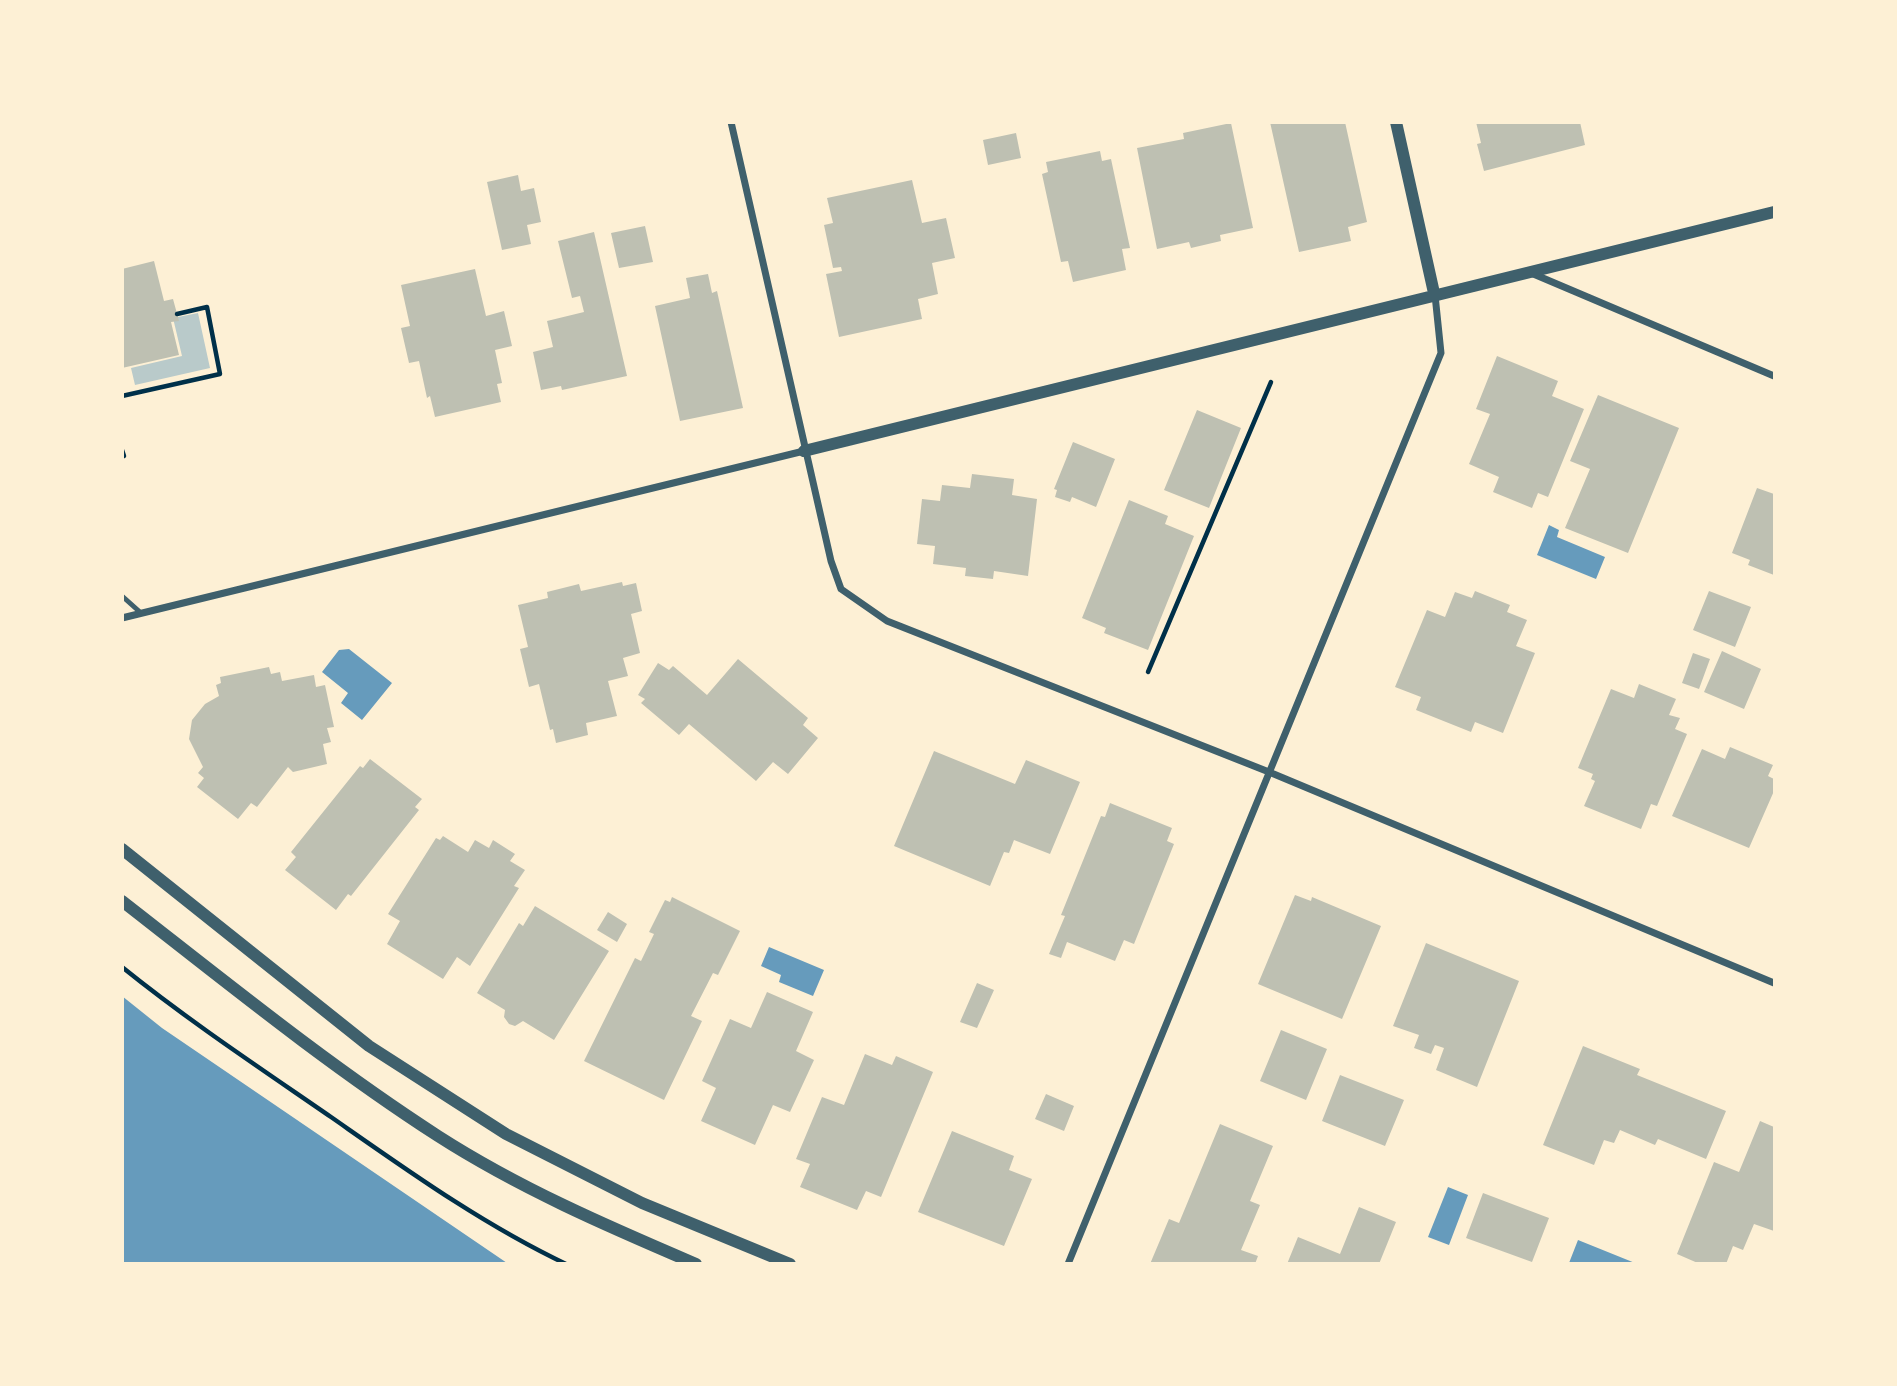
<!DOCTYPE html>
<style>
body{margin:0}
#map{position:relative;width:1897px;height:1386px;overflow:hidden;background:#fdf0d5;font-family:"Varela Round",sans-serif}
canvas{display:block}
.frame{position:absolute;inset:0;border:124px solid #fdf0d5;pointer-events:none}
</style>
<div id="map">
<canvas width="1897" height="1386"></canvas>
<div class="frame"></div>
</div>
<script>
const ctx = document.querySelector('canvas').getContext('2d');
ctx.lineJoin = 'round';
function fill(path, color) {
  ctx.fillStyle = color;
  ctx.fill(path, 'evenodd');
}
function trace(path, color, width, dash) {
  ctx.strokeStyle = color;
  ctx.lineWidth = width;
  ctx.lineCap = dash ? 'butt' : 'round';
  ctx.setLineDash(dash || []);
  ctx.stroke(path);
}
fill(new Path2D(`
 M 198,313 L 210,368 L 135,385 L 131,368 L 182,356 L 173,318 Z`), '#b9caca');
fill(new Path2D(`
 M 1549,525 L 1559,530 L 1557,537 L 1605,557 L 1596,579 L 1537,555 Z
 M 349,649 L 392,683 L 362,720 L 341,703 L 348,693 L 322,672 L 339,650 Z
 M 769,947 L 824,970 L 813,996 L 779,982 L 781,975 L 761,966 Z
 M 122,996 L 162,1028 L 507,1263 L 123,1263 Z
 M 1448,1187 L 1468,1195 L 1449,1245 L 1428,1237 Z
 M 1578,1240 L 1635,1263 L 1569,1263 Z`), '#669bbc');
fill(new Path2D(`
 M 1270,122 L 1345,122 L 1367,222 L 1348,227 L 1351,241 L 1299,252 Z
 M 1476,122 L 1580,122 L 1585,145 L 1484,171 L 1477,144 L 1481,143 Z
 M 1231,123 L 1253,228 L 1220,235 L 1221,241 L 1191,248 L 1189,242 L 1157,249 L 1137,148 L 1184,139 L 1183,133 Z
 M 1016,133 L 1021,158 L 988,165 L 983,140 Z
 M 1100,151 L 1102,161 L 1111,159 L 1130,248 L 1122,249 L 1126,270 L 1073,282 L 1068,261 L 1061,262 L 1042,174 L 1048,172 L 1046,162 Z
 M 518,175 L 521,191 L 534,188 L 541,222 L 527,225 L 531,244 L 502,250 L 487,182 Z
 M 912,180 L 922,223 L 946,218 L 955,258 L 932,263 L 938,294 L 918,299 L 922,319 L 839,337 L 826,274 L 842,271 L 841,267 L 833,268 L 824,225 L 833,223 L 827,198 Z
 M 645,226 L 653,262 L 619,268 L 611,233 Z
 M 594,232 L 627,376 L 562,390 L 561,386 L 541,390 L 533,352 L 553,347 L 547,321 L 584,312 L 580,296 L 572,298 L 558,241 Z
 M 154,261 L 164,301 L 173,299 L 179,321 L 171,322 L 179,355 L 122,368 L 122,269 Z
 M 475,269 L 486,316 L 504,311 L 512,346 L 495,350 L 502,383 L 497,384 L 501,402 L 435,417 L 430,396 L 427,398 L 419,361 L 409,363 L 401,328 L 410,326 L 401,285 Z
 M 708,274 L 712,293 L 717,291 L 743,408 L 680,421 L 655,306 L 690,298 L 686,278 Z
 M 1497,356 L 1558,381 L 1552,396 L 1584,409 L 1548,497 L 1538,493 L 1532,508 L 1493,492 L 1499,477 L 1469,464 L 1490,414 L 1476,409 Z
 M 1598,395 L 1679,428 L 1628,553 L 1565,528 L 1590,469 L 1570,461 Z
 M 1197,410 L 1241,428 L 1209,508 L 1164,490 Z
 M 1073,442 L 1115,459 L 1096,507 L 1072,497 L 1070,502 L 1055,497 L 1057,490 L 1054,489 Z
 M 972,474 L 1014,479 L 1012,495 L 1037,499 L 1028,576 L 994,571 L 993,579 L 965,576 L 966,568 L 933,564 L 935,546 L 917,544 L 922,499 L 940,501 L 942,485 L 970,488 Z
 M 1757,488 L 1774,494 L 1774,575 L 1748,565 L 1750,560 L 1732,553 Z
 M 1129,500 L 1168,516 L 1165,524 L 1194,536 L 1148,650 L 1104,633 L 1106,628 L 1082,618 Z
 M 622,582 L 623,586 L 636,583 L 642,611 L 631,614 L 640,653 L 623,658 L 628,676 L 608,681 L 617,716 L 586,723 L 588,735 L 556,743 L 553,729 L 550,730 L 539,684 L 529,687 L 520,649 L 528,647 L 518,605 L 548,598 L 547,592 L 579,584 L 581,591 Z
 M 1475,591 L 1510,605 L 1507,612 L 1527,620 L 1516,646 L 1535,653 L 1503,733 L 1475,722 L 1471,732 L 1416,710 L 1421,697 L 1395,687 L 1427,610 L 1445,617 L 1455,592 L 1472,598 Z
 M 1709,591 L 1751,607 L 1735,647 L 1693,630 Z
 M 1722,651 L 1761,669 L 1744,709 L 1704,692 Z
 M 1693,653 L 1710,659 L 1699,689 L 1682,683 Z
 M 738,659 L 808,718 L 803,725 L 818,738 L 788,774 L 773,762 L 756,781 L 689,724 L 679,735 L 641,703 L 645,699 L 638,695 L 658,663 L 669,670 L 673,666 L 707,695 Z
 M 269,667 L 271,674 L 280,672 L 282,681 L 314,675 L 316,687 L 325,685 L 334,727 L 327,728 L 331,742 L 323,744 L 327,764 L 293,772 L 288,767 L 257,807 L 251,803 L 238,819 L 197,787 L 204,778 L 198,773 L 203,767 L 189,739 L 192,720 L 205,704 L 219,696 L 216,685 L 221,683 L 220,677 Z
 M 1639,684 L 1676,699 L 1669,715 L 1680,718 L 1675,729 L 1687,734 L 1657,806 L 1651,804 L 1641,829 L 1584,806 L 1595,781 L 1591,779 L 1593,774 L 1578,768 L 1611,689 L 1634,698 Z
 M 1730,747 L 1773,765 L 1768,776 L 1774,779 L 1774,791 L 1749,848 L 1672,816 L 1702,749 L 1725,759 Z
 M 934,751 L 1015,784 L 1026,760 L 1080,782 L 1050,854 L 1014,840 L 1009,853 L 1004,852 L 990,886 L 894,846 Z
 M 370,759 L 422,799 L 415,807 L 419,810 L 351,896 L 348,894 L 336,910 L 285,870 L 296,857 L 291,852 L 360,766 L 363,768 Z
 M 1110,803 L 1172,828 L 1167,841 L 1174,844 L 1134,944 L 1124,940 L 1115,961 L 1067,942 L 1061,958 L 1049,954 L 1065,916 L 1061,915 L 1101,816 L 1105,817 Z
 M 443,836 L 468,852 L 475,840 L 489,848 L 493,840 L 515,854 L 510,861 L 525,870 L 514,886 L 519,888 L 470,966 L 457,957 L 443,979 L 387,944 L 400,921 L 388,914 L 436,838 L 440,840 Z
 M 1295,895 L 1311,901 L 1312,897 L 1381,926 L 1342,1019 L 1258,984 Z
 M 672,897 L 740,931 L 718,975 L 713,973 L 691,1016 L 702,1021 L 664,1100 L 584,1061 L 635,958 L 641,961 L 654,934 L 649,932 L 665,900 L 670,902 Z
 M 535,906 L 609,951 L 554,1040 L 523,1021 L 515,1026 L 509,1024 L 504,1017 L 505,1010 L 477,993 L 519,923 L 523,926 Z
 M 608,912 L 627,924 L 617,942 L 597,930 Z
 M 1426,943 L 1519,981 L 1477,1087 L 1436,1070 L 1444,1048 L 1435,1045 L 1431,1054 L 1414,1048 L 1419,1035 L 1393,1026 Z
 M 977,983 L 994,990 L 977,1028 L 960,1022 Z
 M 767,992 L 813,1012 L 796,1051 L 814,1060 L 790,1112 L 773,1105 L 755,1145 L 701,1121 L 716,1088 L 702,1081 L 730,1019 L 751,1028 Z
 M 1281,1030 L 1327,1049 L 1306,1100 L 1260,1081 Z
 M 1583,1046 L 1640,1069 L 1637,1075 L 1726,1111 L 1706,1159 L 1658,1139 L 1655,1145 L 1620,1130 L 1614,1143 L 1604,1140 L 1594,1165 L 1543,1145 Z
 M 865,1054 L 892,1065 L 896,1056 L 933,1072 L 881,1197 L 866,1191 L 857,1210 L 800,1187 L 810,1164 L 796,1159 L 822,1097 L 844,1105 Z
 M 1340,1075 L 1404,1100 L 1385,1146 L 1322,1121 Z
 M 1046,1094 L 1074,1106 L 1064,1131 L 1035,1119 Z
 M 1760,1121 L 1774,1127 L 1774,1231 L 1754,1224 L 1743,1250 L 1733,1246 L 1726,1264 L 1700,1264 L 1677,1254 L 1714,1162 L 1739,1172 Z
 M 1220,1124 L 1273,1146 L 1250,1201 L 1260,1205 L 1241,1250 L 1258,1256 L 1255,1264 L 1150,1264 L 1169,1219 L 1179,1223 Z
 M 952,1131 L 1014,1156 L 1009,1170 L 1032,1179 L 1004,1246 L 918,1212 Z
 M 1483,1193 L 1549,1218 L 1532,1262 L 1466,1238 Z
 M 1359,1207 L 1396,1222 L 1379,1264 L 1287,1264 L 1298,1237 L 1340,1254 Z`), '#bec0b2');
trace(new Path2D(`
 M 122,396 L 220,374 L 207,307 L 177,314
 M 122,450 L 124,456
 M 1148,672 L 1271,382
 M 122,967 C 189,1021 260,1068 331,1117 C 407,1170 482,1224 566,1264`), '#003049', 4.5);
trace(new Path2D(`
 M 122,596 L 141,613`), '#3f606c', 5);
trace(new Path2D(`
 M 731,122 L 831,561 L 841,589 L 887,621 L 1269,772 L 1774,983
 M 1531,273 L 1774,376
 M 122,618 L 804,451
 M 1068,1264 L 1441,353 L 1435,295`), '#3f606c', 7);
trace(new Path2D(`
 M 1396,122 L 1434,293
 M 804,451 L 1774,212
 M 122,849 L 369,1046 L 506,1134 L 642,1203 L 790,1264
 M 122,901 C 226,982 328,1065 438,1136 C 519,1188 607,1226 696,1264`), '#3f606c', 12);
</script>
